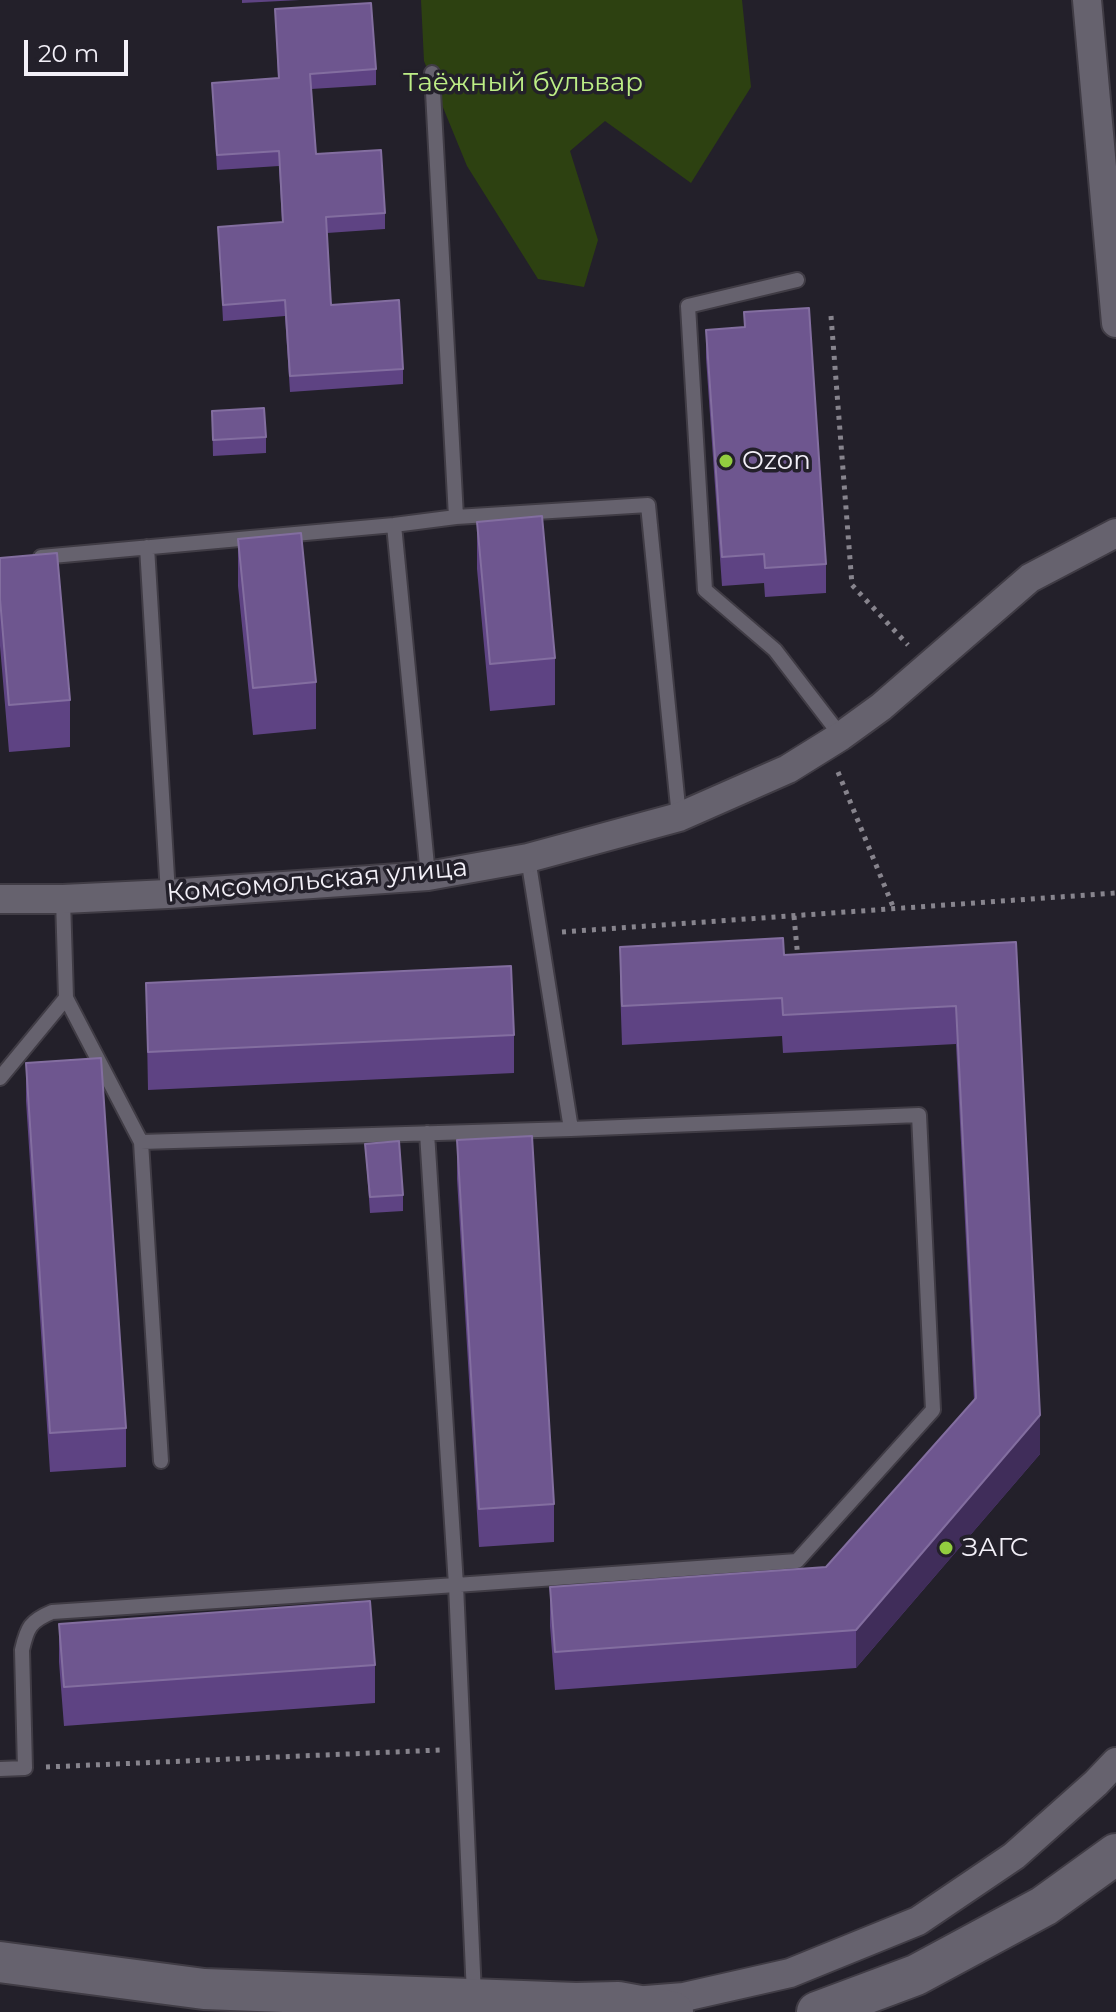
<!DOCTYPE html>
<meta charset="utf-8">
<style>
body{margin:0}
#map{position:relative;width:1116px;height:2012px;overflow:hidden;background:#23202a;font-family:Montserrat,sans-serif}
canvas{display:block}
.scale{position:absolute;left:24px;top:40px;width:104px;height:36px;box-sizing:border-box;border:4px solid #f3f0f8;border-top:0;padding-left:10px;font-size:24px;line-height:28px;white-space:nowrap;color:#f3f0f8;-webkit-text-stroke:6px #23202a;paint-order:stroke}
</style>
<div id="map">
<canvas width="1116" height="2012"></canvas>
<div class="scale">20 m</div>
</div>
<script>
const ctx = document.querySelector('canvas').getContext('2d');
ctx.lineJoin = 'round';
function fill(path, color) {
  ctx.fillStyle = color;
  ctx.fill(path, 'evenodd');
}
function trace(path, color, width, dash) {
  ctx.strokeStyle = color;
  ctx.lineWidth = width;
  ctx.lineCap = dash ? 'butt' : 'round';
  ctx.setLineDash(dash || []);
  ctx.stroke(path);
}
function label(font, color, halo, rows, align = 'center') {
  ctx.font = font + ' Montserrat,sans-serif';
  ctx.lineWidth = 7;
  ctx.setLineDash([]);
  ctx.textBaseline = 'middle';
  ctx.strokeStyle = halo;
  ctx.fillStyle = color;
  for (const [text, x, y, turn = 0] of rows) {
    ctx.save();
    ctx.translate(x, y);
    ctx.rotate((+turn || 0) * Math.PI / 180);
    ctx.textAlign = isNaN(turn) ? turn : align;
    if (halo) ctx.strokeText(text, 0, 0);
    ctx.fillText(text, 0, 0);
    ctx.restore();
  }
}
fill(new Path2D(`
 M 421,0 L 742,0 L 751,87 L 691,183 L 605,121 L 570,151 L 598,240 L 584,287 L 538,279 L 467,166 L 424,61 Z`), '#2d4111');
const lane = new Path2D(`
 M 432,73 L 456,517
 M 797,280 L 688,306 L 705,590 L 775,650 L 841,736
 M 394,525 L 428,876
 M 147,547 L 168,894
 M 41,557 L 394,525 L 456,517 L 648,505 L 679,817
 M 63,899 L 66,998 L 141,1142 L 571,1129
 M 0,1078 L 66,998
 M 427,1133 L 456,1585 L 797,1561 L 933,1410 L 919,1115 L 571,1129 L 528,858
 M 141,1142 L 161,1461
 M 0,1769 L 25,1768 L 22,1650 C 27,1628 30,1621 52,1612 L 456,1585 L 474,1995`);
const street = new Path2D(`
 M 1087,0 L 1116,323
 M 0,899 L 63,899 L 168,894 L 428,876 L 528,858 L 679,817 L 788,769 L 841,736 L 881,707 L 1030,578 L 1116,533
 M 646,2000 L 684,1997 L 790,1973 L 918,1921 L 1014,1856 L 1096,1783 L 1116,1762`);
const secondary = new Path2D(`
 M 0,1962 L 204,1989 L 576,2003 L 618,2002 L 673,2012
 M 817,2012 L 916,1975 L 1044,1906 L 1116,1854`);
trace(lane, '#403c45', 18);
trace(street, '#403c45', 32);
trace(secondary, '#403c45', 44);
trace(new Path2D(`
 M 831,316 L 852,585 L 908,645
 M 838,772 L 894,909
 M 794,916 L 798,959
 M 562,932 L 1116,893
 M 46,1767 L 440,1750`), '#87848d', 5, [4, 6]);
trace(lane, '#66626e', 14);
trace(street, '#66626e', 28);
trace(secondary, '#66626e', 40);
fill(new Path2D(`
 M 242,0 L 300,0 L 242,3 Z
 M 275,9 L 376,69 L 376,85 L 311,89 L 316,154 L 385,213 L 385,229 L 327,233 L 331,305 L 403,369 L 403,384 L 290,392 L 285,316 L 223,321 L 218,227 L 282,222 L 279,166 L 217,170 L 212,83 L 278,78 Z
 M 744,312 L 826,564 L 826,593 L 765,597 L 764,583 L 722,586 L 706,358 L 706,330 L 744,327 Z
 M 212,411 L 266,437 L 266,453 L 213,456 Z
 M 477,522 L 555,658 L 555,705 L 490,711 L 477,569 Z
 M 238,539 L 316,682 L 316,729 L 253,735 L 238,586 Z
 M 0,558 L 70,700 L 70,747 L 9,752 L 0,646 Z
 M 1016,942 L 1040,1454 L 856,1668 L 555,1690 L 550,1626 L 550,1587 L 826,1567 L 974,1400 L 956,1044 L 783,1053 L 782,1036 L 622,1045 L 620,985 L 620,947 L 784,955 Z
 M 146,983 L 514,1035 L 514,1073 L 148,1090 Z
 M 26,1063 L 126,1428 L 126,1467 L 50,1472 L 26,1101 Z
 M 457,1140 L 554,1504 L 554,1542 L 479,1547 L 457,1179 Z
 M 365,1144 L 403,1195 L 403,1211 L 370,1213 Z
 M 59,1624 L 375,1665 L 375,1703 L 64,1726 L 59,1662 Z`), '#5e4383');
fill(new Path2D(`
 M 1040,1415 L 1040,1454 L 856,1668 L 856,1630 Z`), '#402d5a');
const building = new Path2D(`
 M 371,3 L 376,69 L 310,74 L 316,154 L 381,150 L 385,213 L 326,217 L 331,305 L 399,300 L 403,369 L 290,376 L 285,300 L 223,305 L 218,227 L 283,222 L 279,151 L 217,155 L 212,83 L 279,78 L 275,9 Z
 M 809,308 L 826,564 L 765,568 L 764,554 L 722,557 L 706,330 L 745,327 L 744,312 Z
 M 264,408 L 266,437 L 213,440 L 212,411 Z
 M 542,516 L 555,658 L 490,664 L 477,522 Z
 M 301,533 L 316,682 L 253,688 L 238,539 Z
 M 57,553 L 70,700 L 9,705 L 0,599 L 0,558 Z
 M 783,938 L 784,955 L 1016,942 L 1040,1415 L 856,1630 L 555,1652 L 550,1587 L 826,1567 L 976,1398 L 956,1006 L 783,1015 L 782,998 L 622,1006 L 620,947 Z
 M 511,966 L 514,1035 L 148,1052 L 146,983 Z
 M 101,1058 L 126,1428 L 50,1433 L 26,1063 Z
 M 532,1136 L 554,1504 L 479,1509 L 457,1140 Z
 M 399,1141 L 403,1195 L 370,1197 L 365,1144 Z
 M 370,1601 L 375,1665 L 64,1687 L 59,1624 Z`);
fill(building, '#6e568f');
trace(building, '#836ea0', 2);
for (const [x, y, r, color] of [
 [726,461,8,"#92cd3f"],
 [946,1548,8,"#92cd3f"]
]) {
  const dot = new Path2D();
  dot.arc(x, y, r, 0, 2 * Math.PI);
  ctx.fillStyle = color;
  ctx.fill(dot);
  trace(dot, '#23202a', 3);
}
label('26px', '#bdee86', '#23202a', [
 ["Таёжный бульвар",523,83]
]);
label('26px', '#f3f0f8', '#23202a', [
 ["Ozon",742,461],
 ["ЗАГС",962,1548]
], 'left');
label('26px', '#f3f0f8', '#23202a', [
 ["Комсомольская улица",317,881,-5]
]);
</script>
